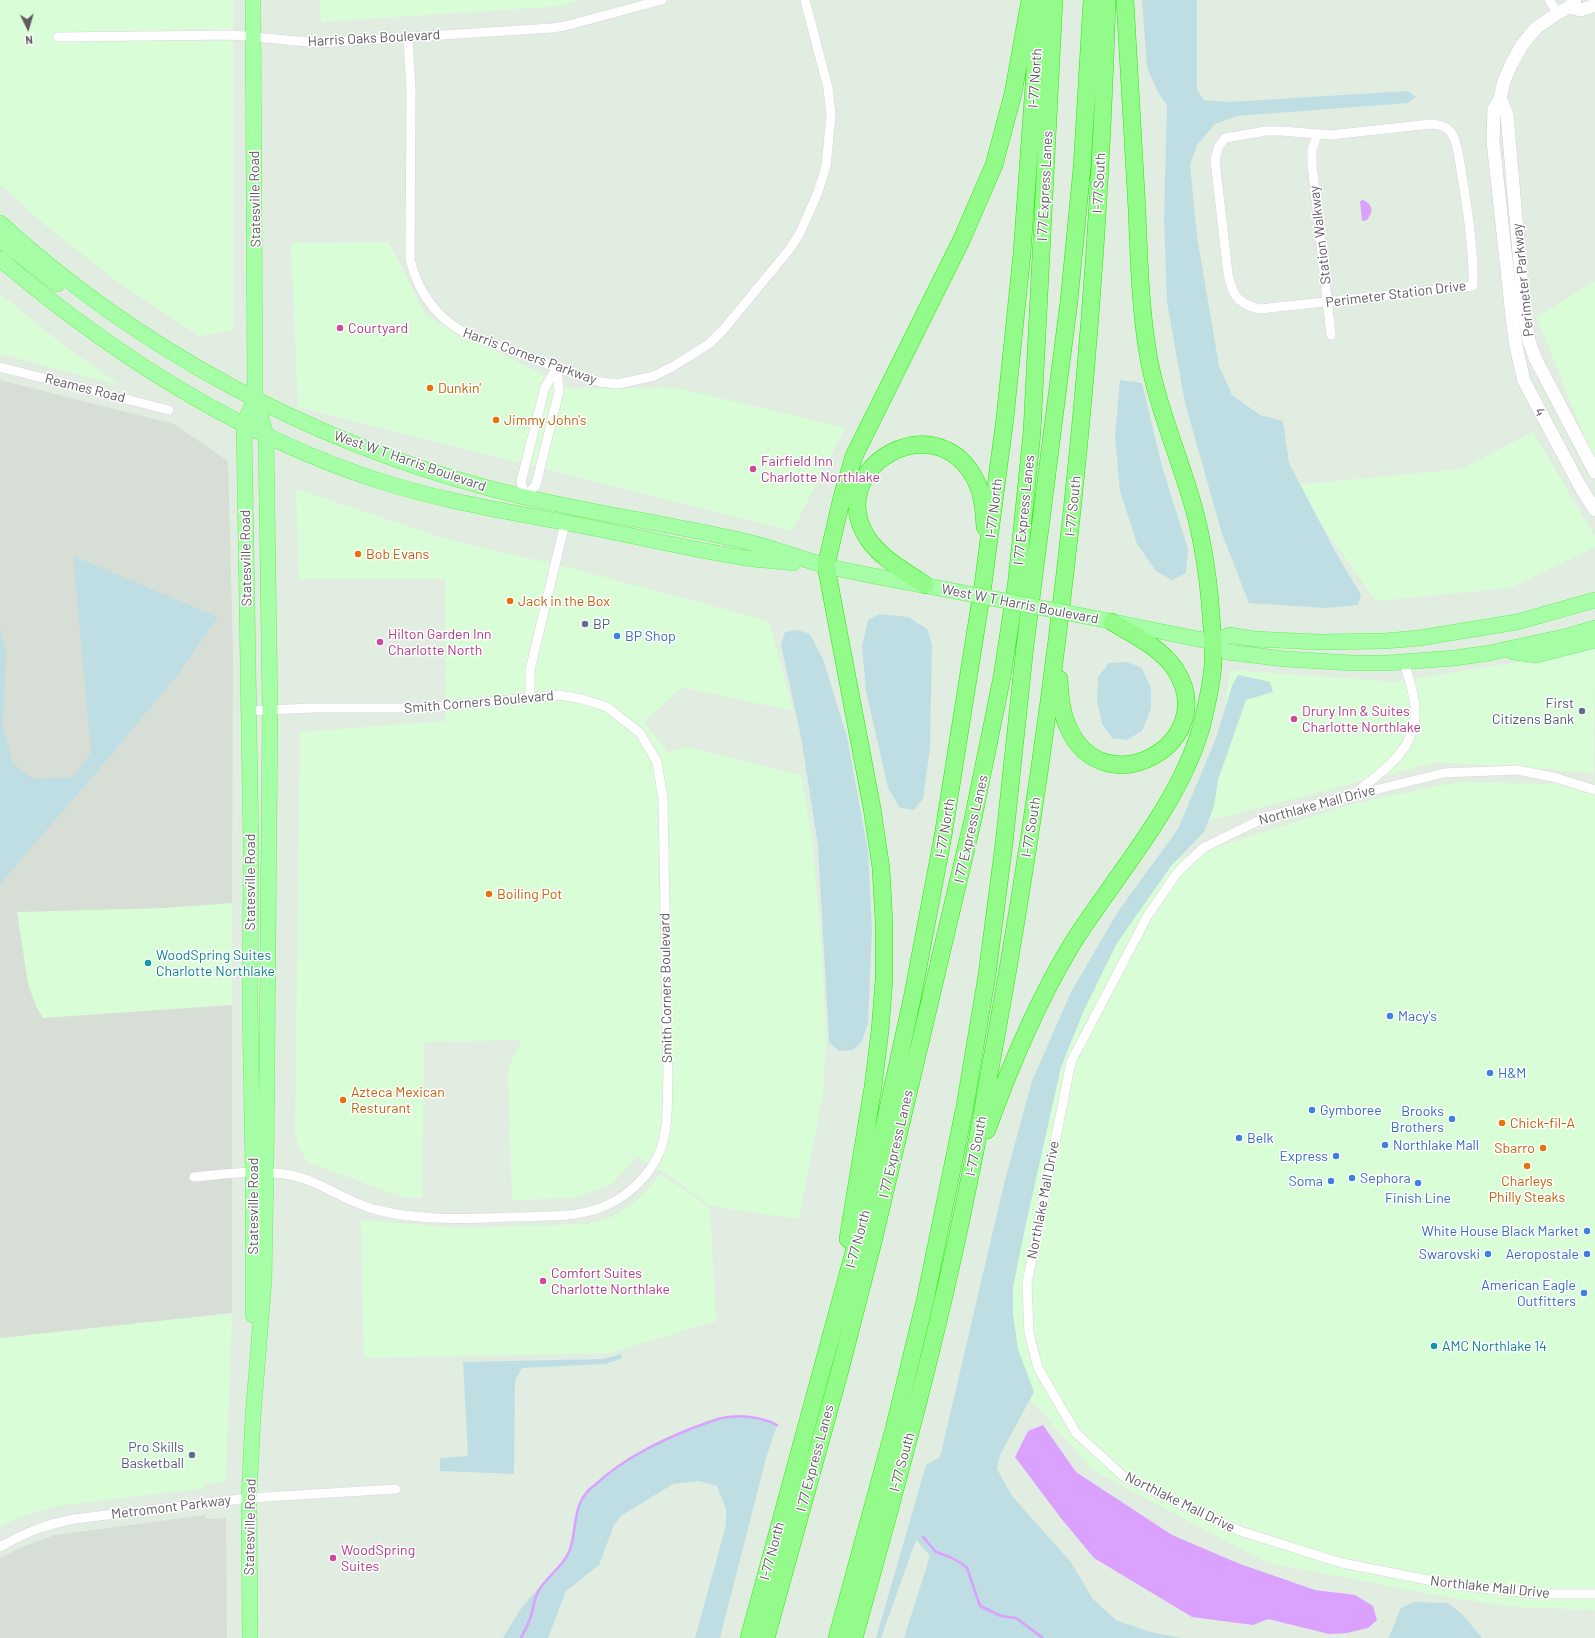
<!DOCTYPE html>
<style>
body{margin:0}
#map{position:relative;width:1595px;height:1638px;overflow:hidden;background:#e2ede2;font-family:Barlow,sans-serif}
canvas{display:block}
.north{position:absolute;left:8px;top:8px;width:40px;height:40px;-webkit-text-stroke:3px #fff;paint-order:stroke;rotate:175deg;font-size:11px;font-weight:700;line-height:16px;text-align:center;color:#605a62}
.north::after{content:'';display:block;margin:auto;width:14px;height:18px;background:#605a62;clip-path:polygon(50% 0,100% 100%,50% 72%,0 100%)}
</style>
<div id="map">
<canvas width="1595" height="1638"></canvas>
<div class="north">N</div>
</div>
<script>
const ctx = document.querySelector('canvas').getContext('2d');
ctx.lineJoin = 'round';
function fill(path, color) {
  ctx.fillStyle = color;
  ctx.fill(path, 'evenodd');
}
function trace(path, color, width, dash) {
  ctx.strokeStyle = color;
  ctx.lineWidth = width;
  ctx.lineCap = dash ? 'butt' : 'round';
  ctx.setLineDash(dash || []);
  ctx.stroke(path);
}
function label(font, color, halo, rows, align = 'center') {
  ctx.font = font + ' Barlow,sans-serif';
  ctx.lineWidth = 3;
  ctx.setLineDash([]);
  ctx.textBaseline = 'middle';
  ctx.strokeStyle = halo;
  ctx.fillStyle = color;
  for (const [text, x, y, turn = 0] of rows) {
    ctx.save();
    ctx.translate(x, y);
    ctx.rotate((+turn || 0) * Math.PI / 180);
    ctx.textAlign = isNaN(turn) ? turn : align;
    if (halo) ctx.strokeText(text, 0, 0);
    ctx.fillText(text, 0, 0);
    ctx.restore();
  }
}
fill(new Path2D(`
 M 0,0 L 233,0 L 233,330 L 199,336 L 119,283 L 45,225 L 0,184 Z
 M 320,0 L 580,0 L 560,6 L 321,22 Z
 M 389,242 L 426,316 L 572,389 L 677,388 L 845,428 L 792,531 L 298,407 L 291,243 Z
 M 1595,281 L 1595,460 L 1590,451 L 1537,317 Z
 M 0,294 L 62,344 L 120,385 L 0,354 Z
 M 1533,432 L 1595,537 L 1595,547 L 1510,588 L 1376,601 L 1294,485 L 1461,469 Z
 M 296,489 L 449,540 L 570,568 L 769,621 L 793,711 L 682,687 L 644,722 L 668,752 L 687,747 L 801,775 L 812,839 L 822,953 L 826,1040 L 823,1092 L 799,1219 L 711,1206 L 662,1171 L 637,1157 L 612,1184 L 574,1198 L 512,1200 L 508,1069 L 522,1040 L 424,1042 L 422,1198 L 402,1197 L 308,1162 L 299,1148 L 295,1134 L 300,732 L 446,721 L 445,579 L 299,579 Z
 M 1595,649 L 1594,773 L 1438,762 L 1210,820 L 1230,670 L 1397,682 Z
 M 1458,782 L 1595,785 L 1595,1610 L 1518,1607 L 1464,1600 L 1268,1563 L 1094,1471 L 990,1354 L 1056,1056 L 1156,866 L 1352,804 Z
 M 232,903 L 232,1005 L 43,1018 L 36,1006 L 28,984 L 17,912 L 164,908 Z
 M 661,1174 L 710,1208 L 716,1321 L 610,1353 L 364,1358 L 361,1220 L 462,1228 L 587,1224 L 613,1217 L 637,1200 Z
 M 232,1313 L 226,1475 L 223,1482 L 205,1484 L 205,1488 L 57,1506 L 17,1518 L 0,1527 L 0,1338 Z`), '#d9fdd6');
fill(new Path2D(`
 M 0,380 L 174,424 L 228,461 L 233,647 L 232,903 L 164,908 L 17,912 L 28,984 L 36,1006 L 43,1018 L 232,1005 L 232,1313 L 0,1338 Z
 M 206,1515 L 206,1519 L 226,1518 L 227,1638 L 0,1638 L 0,1558 L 22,1547 L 55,1535 Z`), '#d7ded6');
fill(new Path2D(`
 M 1142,0 L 1197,0 L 1197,90 L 1204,100 L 1229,102 L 1408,91 L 1416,97 L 1408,103 L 1237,116 L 1215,124 L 1197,145 L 1190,165 L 1197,236 L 1219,366 L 1232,395 L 1260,415 L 1283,421 L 1289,463 L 1336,553 L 1361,595 L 1358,605 L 1326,608 L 1249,603 L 1222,534 L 1185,403 L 1167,302 L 1164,220 L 1167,105 L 1159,94 L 1147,68 Z
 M 1120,380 L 1142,383 L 1163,470 L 1188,549 L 1186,573 L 1172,580 L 1156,571 L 1137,544 L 1120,491 L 1115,437 Z
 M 73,556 L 218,617 L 178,674 L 112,754 L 0,884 L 0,627 L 6,653 L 3,726 L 13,764 L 33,779 L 74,777 L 91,752 Z
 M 879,614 L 908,617 L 927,629 L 932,644 L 930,747 L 923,799 L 914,810 L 900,808 L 888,788 L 866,691 L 862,646 L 868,620 Z
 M 798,630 L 810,634 L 823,659 L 847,737 L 868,851 L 872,929 L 868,1024 L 861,1043 L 852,1050 L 839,1051 L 829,1042 L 818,845 L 801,737 L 781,645 L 785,632 Z
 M 1126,662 L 1141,667 L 1151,688 L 1151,709 L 1142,731 L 1127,740 L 1112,738 L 1102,724 L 1097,701 L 1098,677 L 1109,663 Z
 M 1238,675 L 1270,682 L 1273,692 L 1246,700 L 1218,780 L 1214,806 L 1204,832 L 1171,866 L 1117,943 L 1084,1010 L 1061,1067 L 1025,1228 L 1013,1287 L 1013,1314 L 1018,1349 L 1034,1392 L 1000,1455 L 997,1469 L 1012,1496 L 1070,1561 L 1093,1599 L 1116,1620 L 1150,1632 L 1182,1638 L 904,1638 L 930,1556 L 916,1540 L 881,1638 L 876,1638 L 926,1465 L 940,1457 L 1004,1184 L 1032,1081 L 1071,992 L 1119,910 L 1178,829 L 1216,738 L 1232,686 Z
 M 621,1354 L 622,1358 L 606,1364 L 522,1368 L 515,1381 L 514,1474 L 440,1471 L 440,1458 L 468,1456 L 463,1362 L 603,1359 Z
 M 729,1417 C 746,1417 762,1417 777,1425 L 766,1458 L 720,1638 L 695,1638 L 726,1525 L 726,1509 L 717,1486 L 699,1481 L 673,1484 L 621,1516 L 614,1525 L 599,1565 L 566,1591 L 548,1638 L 503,1638 C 511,1625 518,1611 528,1600 C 539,1587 554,1576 564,1562 C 573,1550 574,1534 576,1519 C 577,1514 577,1508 579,1504 C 596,1469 691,1423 729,1417 Z
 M 1414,1602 L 1448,1603 L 1463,1615 L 1482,1638 L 1387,1638 L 1389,1637 L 1401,1608 Z`), '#bedee4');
fill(new Path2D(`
 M 1363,200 C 1374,205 1373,212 1367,220 L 1362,221 L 1360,201 Z
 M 1043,1425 L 1076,1472 L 1172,1535 L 1240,1564 L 1315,1590 L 1355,1595 L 1373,1606 L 1377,1620 L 1368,1628 L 1347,1633 L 1329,1634 L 1268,1619 L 1253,1625 L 1192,1617 L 1094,1558 L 1060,1517 L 1015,1457 L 1028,1431 Z`), '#daa1fe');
trace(new Path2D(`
 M 923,1537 L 936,1552 L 950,1557 L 961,1563 L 967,1568 L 980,1606 L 1001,1616 L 1016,1618 L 1043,1638
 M 521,1638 C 524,1632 528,1625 530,1619 C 533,1610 534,1598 539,1590 C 547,1576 562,1568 569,1552 C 577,1533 572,1509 587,1492 C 589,1489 593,1487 596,1484 C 624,1458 660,1441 695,1427 C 702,1425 710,1421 718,1419 C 736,1414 760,1416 777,1425`), '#daa1fe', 2.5);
const street = new Path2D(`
 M 1549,0 L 1558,13
 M 58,37 L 233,35 L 318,43 L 552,28 L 565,26 L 662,0
 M 408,38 L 411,90 L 410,259 C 418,292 435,317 465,333 L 577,375 L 600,382 L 618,384 L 654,376 L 672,367 L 709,344 L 723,330 L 789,250 L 800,233 L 818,192 L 826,166 L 831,115 L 828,88 L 805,0
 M 1431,124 C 1439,125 1448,126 1452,134 C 1458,144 1459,158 1461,170 C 1467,206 1474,250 1473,286 L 1259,309 C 1237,303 1233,296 1228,274 L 1215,160 L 1219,146 L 1225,138 L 1266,131 L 1281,131 L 1330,135 Z
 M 1317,135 L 1312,150 L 1312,164 L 1331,335
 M 0,367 L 169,410
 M 525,497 L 536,485 L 559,391 L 557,368
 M 525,497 L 521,482 L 522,478 L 545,387 L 557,368
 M 530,697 L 530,670 L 565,523
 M 1595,790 L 1553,777 L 1517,770 L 1444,773 L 1268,816 L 1203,848 L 1177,873 L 1148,915 L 1071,1062 L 1027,1283 L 1029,1333 L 1038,1368 L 1076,1433 L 1123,1476 L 1174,1501 L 1240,1531 L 1342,1563 L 1443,1583 L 1498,1590 L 1540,1594 L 1595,1594
 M 1356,792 C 1384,771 1418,748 1415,707 C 1414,692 1408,677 1404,662
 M 194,1177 C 228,1174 257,1169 290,1175 C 321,1181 347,1203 377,1210 C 421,1221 466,1219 510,1217 C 537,1216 571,1218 597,1209 C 623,1201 650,1177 660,1151 C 669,1128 667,1101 668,1076 L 663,799 L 657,762 L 640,733 L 607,707 L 582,699 L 560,695 L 423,708 L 312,708 L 247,711
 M 0,1547 C 26,1532 45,1525 74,1519 L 249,1498 L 396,1489`);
const secondary = new Path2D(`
 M 1575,0 L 1569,7 L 1558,13 L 1536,28 L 1522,45 L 1511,65 L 1504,81 L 1500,98 L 1494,109 L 1493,141 L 1513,325 L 1516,346 L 1524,381 L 1580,486 L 1595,510
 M 1569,7 L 1581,10 L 1595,5
 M 1500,98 L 1507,114 L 1524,311 L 1529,341 L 1535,358 L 1595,472`);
const primary = new Path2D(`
 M 0,223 C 138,349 308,440 488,488 C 574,511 662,522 748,542 C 775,548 800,559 827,566 C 867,576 909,582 949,590
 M 0,240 L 57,284
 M 0,259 C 112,354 240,436 380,481 C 448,503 519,513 588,527 C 640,537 693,550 746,558 C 761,560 777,561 793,563
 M 1094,618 L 1213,642 L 1227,652 L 1285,659 L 1353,663 L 1387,663 L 1455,658 L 1489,653 L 1568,636 L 1595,628
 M 1213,642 L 1229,635 L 1254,639 L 1319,642 L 1385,641 L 1419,638 L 1517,622 L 1595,600
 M 1513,652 L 1536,655 L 1595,640
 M 253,1315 L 253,1172 L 250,1007 L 251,847 L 244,424 L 255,398
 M 250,1638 L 249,1498 L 253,1416 L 264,1281 L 266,1171 L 270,710 L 266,435 L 255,398 L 253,0`);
const highway = new Path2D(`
 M 925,585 C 905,571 882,559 868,539 C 821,467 939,400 977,483 C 983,496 984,512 985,527
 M 1059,679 C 1060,695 1061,712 1068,727 C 1104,809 1223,742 1175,669 C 1161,648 1134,635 1112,622
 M 987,1130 C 1010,1066 1037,1002 1072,944 C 1115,876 1178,807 1201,728 C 1206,708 1212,685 1213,663 C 1214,648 1212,631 1211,615 C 1208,573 1202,532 1189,492 C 1175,446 1156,401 1148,354 C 1140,306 1139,258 1137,210 C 1133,140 1129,70 1125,0
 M 848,1239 L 873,1087 L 880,1031 L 884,980 L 884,923 L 881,868 L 872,808 L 826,566 L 842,497 L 854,456 L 961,241 L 994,165 L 1013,94 L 1030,0
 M 749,1638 L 868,1200 L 912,999 L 943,836 L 983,585 L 1005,418 L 1022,253 L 1040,0
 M 766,1638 L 840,1370 L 873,1242 L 973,819 L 1002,677 L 1017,579 L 1032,432 L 1054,0
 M 837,1638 L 894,1429 L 925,1301 L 965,1106 L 987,975 L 1004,844 L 1025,646 L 1069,301 L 1082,168 L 1092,0
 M 854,1638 C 897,1485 939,1332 970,1176 C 980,1130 987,1083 996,1037 C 1058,694 1097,348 1107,0`);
trace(street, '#dad4db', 10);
trace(secondary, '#d3ccd5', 14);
trace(primary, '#68ef59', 16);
trace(highway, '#23eb03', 18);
trace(street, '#fff', 9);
trace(secondary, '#fff', 13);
trace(primary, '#a6fea7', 15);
trace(highway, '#93fb8a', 17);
const primaryBridge = new Path2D(`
 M 949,590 L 1094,618`);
trace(primaryBridge, '#68ef59', 16, []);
trace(primaryBridge, '#a6fea7', 15);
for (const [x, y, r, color] of [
 [340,328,4,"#d1479c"],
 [430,388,4,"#e8710a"],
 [496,420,4,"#e8710a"],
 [753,469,4,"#d1479c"],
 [358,554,4,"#e8710a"],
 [510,601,4,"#e8710a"],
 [585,624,4,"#5c6f8a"],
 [617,636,4,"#3f7fe0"],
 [380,642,4,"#d1479c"],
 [1582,711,4,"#5c6f8a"],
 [1294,719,4,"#d1479c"],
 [489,894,4,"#e8710a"],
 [148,963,4,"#0f9aa8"],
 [1390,1016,4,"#3f7fe0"],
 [1490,1073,4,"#3f7fe0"],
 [343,1100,4,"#e8710a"],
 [1312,1110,4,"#3f7fe0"],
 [1452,1119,4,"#3f7fe0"],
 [1502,1123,4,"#e8710a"],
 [1239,1138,4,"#3f7fe0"],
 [1385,1145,4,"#3f7fe0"],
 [1543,1148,4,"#e8710a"],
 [1336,1156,4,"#3f7fe0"],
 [1527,1166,4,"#e8710a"],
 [1352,1178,4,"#3f7fe0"],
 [1331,1181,4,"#3f7fe0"],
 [1418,1183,4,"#3f7fe0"],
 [1587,1231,4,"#3f7fe0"],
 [1488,1254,4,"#3f7fe0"],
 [1587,1254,4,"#3f7fe0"],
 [543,1281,4,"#d1479c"],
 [1584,1293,4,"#3f7fe0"],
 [1434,1346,4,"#0f9aa8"],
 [192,1455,4,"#5c6f8a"],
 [333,1558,4,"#d1479c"]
]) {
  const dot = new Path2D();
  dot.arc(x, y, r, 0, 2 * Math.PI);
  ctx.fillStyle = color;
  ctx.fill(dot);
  trace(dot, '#fff', 1.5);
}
label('14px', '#605a62', '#fff', [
 ["Harris Oaks Boulevard",374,38,-3],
 ["I-77 North",1035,78,-86],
 ["I-77 South",1099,183,-87],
 ["I 77 Express Lanes",1045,186,-87],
 ["Statesville Road",255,199,-91],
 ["Station Walkway",1320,235,-97],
 ["Perimeter Parkway",1523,280,-96],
 ["Perimeter Station Drive",1396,294,-7],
 ["Harris Corners Parkway",530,356,20],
 ["Reames Road",85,388,14],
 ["4",1540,412,62],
 ["West W T Harris Boulevard",410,461,19],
 ["I-77 South",1073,506,-84],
 ["I-77 North",994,508,-83],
 ["I 77 Express Lanes",1024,510,-84],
 ["Statesville Road",246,558,-91],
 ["West W T Harris Boulevard",1020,604,11],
 ["Smith Corners Boulevard",479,702,-5],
 ["Northlake Mall Drive",1317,805,-15],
 ["I-77 South",1031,827,-81],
 ["I-77 North",945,828,-80],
 ["I 77 Express Lanes",971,829,-77],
 ["Statesville Road",250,882,-90],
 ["Smith Corners Boulevard",666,988,-91],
 ["I 77 Express Lanes",896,1144,-77],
 ["I-77 South",976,1146,-79],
 ["Northlake Mall Drive",1043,1200,-79],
 ["Statesville Road",253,1206,-90],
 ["I-77 North",858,1239,-75],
 ["I 77 Express Lanes",815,1458,-75],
 ["I-77 South",902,1462,-75],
 ["Northlake Mall Drive",1180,1502,26],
 ["Metromont Parkway",171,1507,-7],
 ["Statesville Road",250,1527,-89],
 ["I-77 North",772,1551,-75],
 ["Northlake Mall Drive",1490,1587,6]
]);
label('14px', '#b23c85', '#fff', [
 ["Courtyard",348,328],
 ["Fairfield Inn",761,461],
 ["Charlotte Northlake",761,477],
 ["Hilton Garden Inn",388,634],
 ["Charlotte North",388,650],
 ["Drury Inn & Suites",1302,711],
 ["Charlotte Northlake",1302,727],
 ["Comfort Suites",551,1273],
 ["Charlotte Northlake",551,1289],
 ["WoodSpring",341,1550],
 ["Suites",341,1566]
], 'left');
label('14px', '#c56008', '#fff', [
 ["Dunkin'",438,388],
 ["Jimmy John's",504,420],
 ["Bob Evans",366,554],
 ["Jack in the Box",518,601],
 ["Boiling Pot",497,894],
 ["Azteca Mexican",351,1092],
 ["Resturant",351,1108],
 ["Chick-fil-A",1510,1123],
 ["Sbarro",1535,1148,"right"],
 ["Charleys",1527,1181,"center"],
 ["Philly Steaks",1527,1197,"center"]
], 'left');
label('14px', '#4e5e75', '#fff', [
 ["BP",593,624,"left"],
 ["First",1574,703],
 ["Citizens Bank",1574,719],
 ["Pro Skills",184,1447],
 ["Basketball",184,1463]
], 'right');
label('14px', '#366cbe', '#fff', [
 ["BP Shop",625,636],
 ["Macy's",1398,1016],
 ["H&M",1498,1073],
 ["Gymboree",1320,1110],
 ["Brooks",1444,1111,"right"],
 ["Brothers",1444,1127,"right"],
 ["Belk",1247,1138],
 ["Northlake Mall",1393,1145],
 ["Express",1328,1156,"right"],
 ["Sephora",1360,1178],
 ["Soma",1323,1181,"right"],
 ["Finish Line",1418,1198,"center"],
 ["White House Black Market",1579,1231,"right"],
 ["Swarovski",1480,1254,"right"],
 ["Aeropostale",1579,1254,"right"],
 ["American Eagle",1576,1285,"right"],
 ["Outfitters",1576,1301,"right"]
], 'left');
label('14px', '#0d838f', '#fff', [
 ["WoodSpring Suites",156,955],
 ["Charlotte Northlake",156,971],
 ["AMC Northlake 14",1442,1346]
], 'left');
</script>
